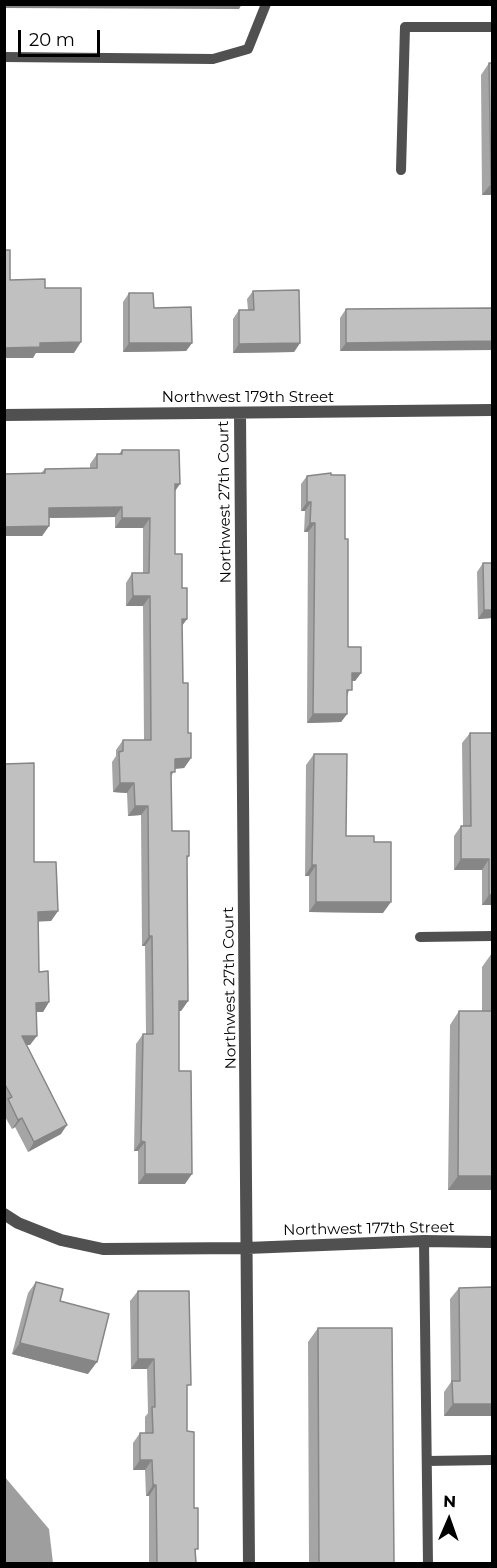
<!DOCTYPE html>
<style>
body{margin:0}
#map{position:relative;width:497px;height:1568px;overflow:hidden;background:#fff;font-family:Montserrat,sans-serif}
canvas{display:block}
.frame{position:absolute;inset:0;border:6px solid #000;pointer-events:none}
.north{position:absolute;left:419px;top:1490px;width:60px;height:60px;-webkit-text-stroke:4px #fff;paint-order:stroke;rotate:2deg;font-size:16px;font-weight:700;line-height:24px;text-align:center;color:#000}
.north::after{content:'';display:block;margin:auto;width:21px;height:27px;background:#000;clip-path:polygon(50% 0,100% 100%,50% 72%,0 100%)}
.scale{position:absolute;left:18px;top:30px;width:82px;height:27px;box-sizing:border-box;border:3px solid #000;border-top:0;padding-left:8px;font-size:18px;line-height:21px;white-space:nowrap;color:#000;-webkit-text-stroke:4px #fff;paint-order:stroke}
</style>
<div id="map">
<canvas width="497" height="1568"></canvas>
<div class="frame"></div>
<div class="north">N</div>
<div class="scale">20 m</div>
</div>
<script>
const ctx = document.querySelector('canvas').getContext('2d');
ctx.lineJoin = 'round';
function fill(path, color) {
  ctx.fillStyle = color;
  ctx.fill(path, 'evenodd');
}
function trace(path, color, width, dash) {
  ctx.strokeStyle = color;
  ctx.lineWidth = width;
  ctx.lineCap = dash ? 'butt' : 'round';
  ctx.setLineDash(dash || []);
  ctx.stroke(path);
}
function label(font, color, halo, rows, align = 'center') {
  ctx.font = font + ' Montserrat,sans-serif';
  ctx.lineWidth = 4.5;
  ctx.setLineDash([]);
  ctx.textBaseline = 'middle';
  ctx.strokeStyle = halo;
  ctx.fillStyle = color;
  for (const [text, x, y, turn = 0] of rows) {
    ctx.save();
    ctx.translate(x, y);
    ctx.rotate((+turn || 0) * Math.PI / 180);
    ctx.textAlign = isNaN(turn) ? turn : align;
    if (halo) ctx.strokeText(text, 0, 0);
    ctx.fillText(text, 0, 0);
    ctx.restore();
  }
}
fill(new Path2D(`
 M 4,1476 L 49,1529 L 53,1563 L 5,1563 Z`), '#9e9e9e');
trace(new Path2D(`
 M 4,57 L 213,59 L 248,49 L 266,4
 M 401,170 L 405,27 L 492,27
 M 420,937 L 492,936
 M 424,1241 L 428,1564
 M 427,1461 L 492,1460`), '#505050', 10);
trace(new Path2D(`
 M 240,413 L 249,1564
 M 4,415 L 492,410
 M 4,1214 L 18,1223 L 61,1240 L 103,1249 L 247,1248 L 424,1241 L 492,1242`), '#505050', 12);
fill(new Path2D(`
 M 489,63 L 492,195 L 482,195 L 481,75 Z
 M 253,291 L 300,343 L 294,352 L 233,353 L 233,319 L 239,310 L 248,310 L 247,299 Z
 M 129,293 L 154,308 L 192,343 L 186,351 L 123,352 L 123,302 Z
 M 492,308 L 492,350 L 340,351 L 340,318 L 346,309 Z
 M 122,450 L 175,492 L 175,554 L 182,588 L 187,619 L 182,626 L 183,683 L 191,758 L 184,768 L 175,769 L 171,777 L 172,831 L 189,856 L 187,859 L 188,1001 L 181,1011 L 179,1011 L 179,1071 L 185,1184 L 138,1184 L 138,1151 L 134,1151 L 136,1044 L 143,1034 L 146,1034 L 145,946 L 142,946 L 141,815 L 128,816 L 127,793 L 113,792 L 112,762 L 116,756 L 116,750 L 123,740 L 144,740 L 143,606 L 126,606 L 126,583 L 132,573 L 143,573 L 143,528 L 115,528 L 115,517 L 49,518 L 49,526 L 42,536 L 4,536 L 4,474 L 41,473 L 45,469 L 90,468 L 90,464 L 97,454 L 119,454 Z
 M 307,476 L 345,539 L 348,647 L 361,673 L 355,681 L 352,681 L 347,697 L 347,714 L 341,722 L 307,723 L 308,532 L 304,532 L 305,511 L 301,511 L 301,484 Z
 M 483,563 L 492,563 L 492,618 L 478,619 L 477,572 Z
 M 470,733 L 492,733 L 492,905 L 482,905 L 482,870 L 454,870 L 454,836 L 461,826 L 463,826 L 462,743 Z
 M 314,754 L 346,836 L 374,842 L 383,913 L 309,912 L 309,876 L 305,876 L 306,765 Z
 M 4,764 L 34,862 L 58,911 L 51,921 L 38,921 L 39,972 L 49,1002 L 43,1012 L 36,1012 L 30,1045 L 26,1045 L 61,1134 L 28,1152 L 15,1127 L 12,1129 L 4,1115 Z
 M 492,953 L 492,1190 L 448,1190 L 450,1025 L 459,1011 L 482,1011 L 482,967 Z
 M 36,1282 L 60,1301 L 88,1374 L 12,1354 L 28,1293 Z
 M 459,1288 L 492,1416 L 444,1416 L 444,1392 L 451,1382 L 450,1299 Z
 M 138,1291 L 187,1390 L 187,1431 L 194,1508 L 196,1563 L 149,1563 L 149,1496 L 146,1496 L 145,1470 L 133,1470 L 133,1443 L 140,1433 L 145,1433 L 145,1417 L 148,1413 L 147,1369 L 131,1369 L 130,1301 Z
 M 318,1328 L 394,1563 L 309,1563 L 308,1342 Z`), '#a5a5a5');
fill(new Path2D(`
 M 4,4 L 242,4 L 239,9 L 4,8 Z
 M 491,184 L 492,184 L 492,195 L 482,195 Z
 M 492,341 L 492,350 L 340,351 L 346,343 Z
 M 81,342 L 74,353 L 36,353 L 33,358 L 4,358 L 4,348 L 40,343 Z
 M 129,343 L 192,343 L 186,351 L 123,352 Z
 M 300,343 L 294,352 L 233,353 L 239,344 Z
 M 175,484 L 180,484 L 173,494 Z
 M 307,502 L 311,502 L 305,511 L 301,511 Z
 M 122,507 L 115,517 L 42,518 L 49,508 Z
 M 122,518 L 150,518 L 143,528 L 115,528 Z
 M 310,523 L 315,523 L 308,532 L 304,532 Z
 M 49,526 L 42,536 L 4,536 L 4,527 Z
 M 133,596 L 150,596 L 143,606 L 126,606 Z
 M 484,610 L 492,610 L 492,618 L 478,619 Z
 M 182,619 L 187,619 L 180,628 Z
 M 352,673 L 361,673 L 355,681 L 346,681 Z
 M 313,714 L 347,714 L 341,722 L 307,723 Z
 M 191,758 L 184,768 L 168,769 L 175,759 Z
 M 120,783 L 134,783 L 127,793 L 113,792 Z
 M 135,806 L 148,806 L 141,815 L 128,816 Z
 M 461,859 L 489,859 L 482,870 L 454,870 Z
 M 312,865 L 316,865 L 309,876 L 305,876 Z
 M 489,895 L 492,895 L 492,905 L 482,905 Z
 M 316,902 L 391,902 L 383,913 L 309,912 Z
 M 58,911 L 51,921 L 31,922 L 38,912 Z
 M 149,936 L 152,936 L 145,946 L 142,946 Z
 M 179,1001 L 188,1001 L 181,1011 L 172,1011 Z
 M 49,1002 L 43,1012 L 29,1012 L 36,1003 Z
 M 22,1036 L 37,1036 L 30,1045 L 15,1045 Z
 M 22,1118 L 15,1127 L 12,1129 L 18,1120 Z
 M 67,1125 L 61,1134 L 28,1152 L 34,1142 Z
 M 141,1141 L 145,1142 L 138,1151 L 134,1151 Z
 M 145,1174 L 192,1174 L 185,1184 L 138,1184 Z
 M 458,1176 L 492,1176 L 492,1190 L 448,1190 Z
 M 20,1343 L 97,1362 L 88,1374 L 12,1354 Z
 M 138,1359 L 154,1359 L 147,1369 L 131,1369 Z
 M 453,1404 L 492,1404 L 492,1416 L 444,1416 Z
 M 140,1460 L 152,1460 L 145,1470 L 133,1470 Z
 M 153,1485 L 156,1485 L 149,1496 L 146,1496 Z`), '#868686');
const building = new Path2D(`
 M 489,63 L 492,63 L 492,184 L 491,184 Z
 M 4,250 L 10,250 L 10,280 L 45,279 L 45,288 L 81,288 L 81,342 L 40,343 L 40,347 L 4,348 Z
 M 299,290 L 300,343 L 239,344 L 239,310 L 254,310 L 253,291 Z
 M 129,293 L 153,293 L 154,308 L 191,307 L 192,343 L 129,343 Z
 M 492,308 L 492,341 L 346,343 L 346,309 Z
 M 122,450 L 179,450 L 180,484 L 175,484 L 175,554 L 182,554 L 182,588 L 187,588 L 187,619 L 182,619 L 183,683 L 188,683 L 188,733 L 191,733 L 191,758 L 175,759 L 175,772 L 171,772 L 172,831 L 189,831 L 189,856 L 187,856 L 188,1001 L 179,1001 L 179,1071 L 191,1071 L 192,1174 L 145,1174 L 145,1142 L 141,1141 L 143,1034 L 153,1034 L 152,936 L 149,936 L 148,806 L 135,806 L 134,783 L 120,783 L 119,752 L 123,751 L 123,740 L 151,740 L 150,596 L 133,596 L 132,573 L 149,573 L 150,518 L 122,518 L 122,507 L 49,508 L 49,526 L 4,527 L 4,474 L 45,473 L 45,469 L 97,468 L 97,454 L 122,454 Z
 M 331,473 L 331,475 L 345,475 L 345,539 L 348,539 L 348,647 L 361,647 L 361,673 L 352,673 L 352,690 L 347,690 L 347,714 L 313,714 L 315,523 L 310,523 L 311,502 L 307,502 L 307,476 Z
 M 483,563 L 492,563 L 492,610 L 484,610 Z
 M 470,733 L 492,733 L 492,895 L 489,895 L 489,859 L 461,859 L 461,826 L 471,826 Z
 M 314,754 L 347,754 L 346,836 L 374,836 L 374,842 L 391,842 L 391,902 L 316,902 L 316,865 L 312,865 Z
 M 34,763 L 34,862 L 56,862 L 58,911 L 38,912 L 39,972 L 48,971 L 49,1002 L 36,1003 L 37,1036 L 22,1036 L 67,1125 L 34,1142 L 22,1118 L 18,1120 L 8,1099 L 12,1097 L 4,1083 L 4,764 Z
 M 492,953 L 492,1176 L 458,1176 L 459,1011 L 492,1011 Z
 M 36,1282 L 63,1289 L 60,1301 L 109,1314 L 97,1362 L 20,1343 Z
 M 492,1287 L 492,1404 L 453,1404 L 452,1381 L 460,1381 L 459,1288 Z
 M 138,1291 L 189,1291 L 191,1385 L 187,1385 L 187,1431 L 194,1432 L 194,1508 L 198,1508 L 198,1549 L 195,1549 L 196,1563 L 157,1563 L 156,1485 L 153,1485 L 152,1460 L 140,1460 L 140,1433 L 153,1433 L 152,1407 L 155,1407 L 154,1359 L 138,1359 Z
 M 318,1328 L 392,1328 L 394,1563 L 319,1563 Z`);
fill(building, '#c0c0c0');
trace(building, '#868686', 1.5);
label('15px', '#000', '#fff', [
 ["Northwest 179th Street",248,398],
 ["Northwest 27th Court",225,502,-91],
 ["Northwest 27th Court",230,988,-91],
 ["Northwest 177th Street",369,1229,-1]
]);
</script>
